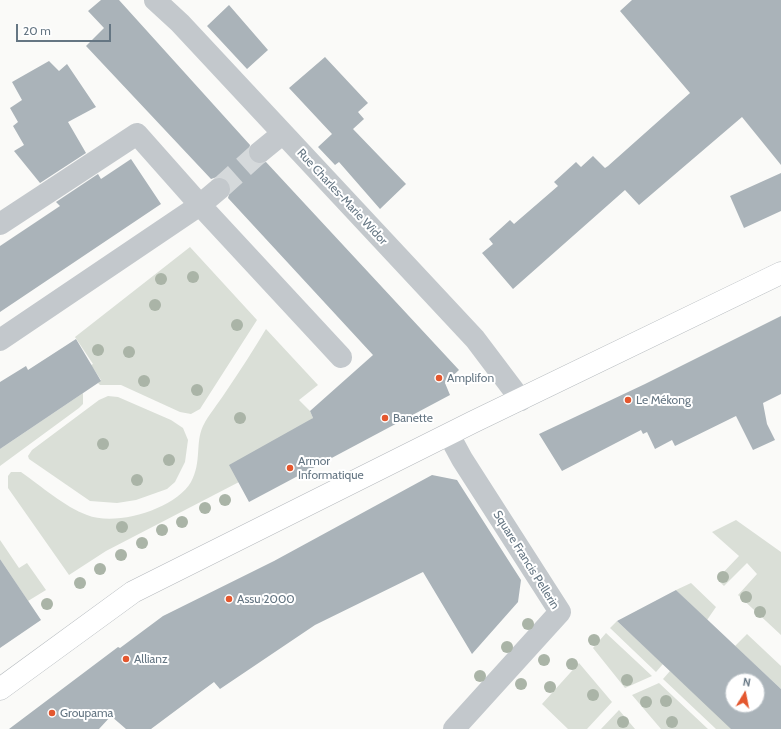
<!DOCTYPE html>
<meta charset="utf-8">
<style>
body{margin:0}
#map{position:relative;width:781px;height:729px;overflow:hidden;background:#fafaf8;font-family:Cabin,sans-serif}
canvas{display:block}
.north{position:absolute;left:725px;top:673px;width:40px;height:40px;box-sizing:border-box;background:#fff;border:1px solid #c1c8cd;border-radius:50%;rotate:10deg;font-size:11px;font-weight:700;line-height:16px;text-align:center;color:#657683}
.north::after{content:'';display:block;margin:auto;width:14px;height:18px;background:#e4572e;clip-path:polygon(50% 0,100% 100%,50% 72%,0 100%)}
.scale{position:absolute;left:16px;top:24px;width:95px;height:18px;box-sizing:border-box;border:2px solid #657683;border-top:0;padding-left:5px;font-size:12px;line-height:14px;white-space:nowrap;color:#657683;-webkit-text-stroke:3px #fff;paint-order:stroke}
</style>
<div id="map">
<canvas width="781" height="729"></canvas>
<div class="north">N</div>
<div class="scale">20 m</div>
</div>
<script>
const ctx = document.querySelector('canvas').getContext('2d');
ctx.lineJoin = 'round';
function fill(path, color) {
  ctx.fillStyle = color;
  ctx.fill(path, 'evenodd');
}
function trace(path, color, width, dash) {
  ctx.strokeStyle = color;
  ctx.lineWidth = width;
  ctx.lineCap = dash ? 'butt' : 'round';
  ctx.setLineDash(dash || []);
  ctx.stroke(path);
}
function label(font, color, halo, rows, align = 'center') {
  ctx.font = font + ' Cabin,sans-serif';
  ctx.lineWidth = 4;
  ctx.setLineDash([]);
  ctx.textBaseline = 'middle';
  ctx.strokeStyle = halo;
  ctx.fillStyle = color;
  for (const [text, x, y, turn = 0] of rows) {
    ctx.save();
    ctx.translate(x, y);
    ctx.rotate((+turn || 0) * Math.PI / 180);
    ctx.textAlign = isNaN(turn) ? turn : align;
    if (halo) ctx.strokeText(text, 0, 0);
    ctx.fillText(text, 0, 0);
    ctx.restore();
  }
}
fill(new Path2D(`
 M 190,247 L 257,320 L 200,409 L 191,414 L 180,412 L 121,385 L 100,385 L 98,383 L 101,380 L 91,365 L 93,364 L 75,337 Z
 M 266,329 L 318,385 L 299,400 L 310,411 L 313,418 L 239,482 L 106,551 L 69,575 L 8,488 L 8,476 L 11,472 L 21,472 C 41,486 65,507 87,515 C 116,527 175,509 191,482 C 202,462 195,443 203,426 C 209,414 218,404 225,393 C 239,372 253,351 266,329 Z
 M 83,393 L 83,404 L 79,408 L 0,466 L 0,449 Z
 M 108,396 L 118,397 L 171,420 L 183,428 L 188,440 L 185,462 L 175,482 L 167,489 L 136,500 L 117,503 L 90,501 L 29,459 L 28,456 L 32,450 L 99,400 Z
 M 736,520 L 781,552 L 781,635 L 738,595 L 757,574 L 747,563 L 724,586 L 717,579 L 739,556 L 712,532 Z
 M 0,540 L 19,568 L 27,563 L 46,590 L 28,601 L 0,559 Z
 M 691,583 L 716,607 L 707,620 L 676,590 Z
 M 617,621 L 663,664 L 656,672 L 610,628 Z
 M 606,633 L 652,676 L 625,688 L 593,648 Z
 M 747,634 L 781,666 L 781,689 L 735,646 Z
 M 579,663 L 612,702 L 587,729 L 568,729 L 542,704 Z
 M 670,671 L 734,729 L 716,729 L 663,679 Z
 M 659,683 L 708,729 L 661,729 L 632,695 Z
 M 619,710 L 635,729 L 601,729 Z`), '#dadfd7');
fill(new Path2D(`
 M 101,0 L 119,0 L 250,145 L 248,154 L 251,160 L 256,164 L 266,162 L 459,370 L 445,383 L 450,395 L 249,502 L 229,465 L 313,418 L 310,411 L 373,355 L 228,198 L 231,187 L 228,181 L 223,177 L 217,177 L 211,179 L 86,46 L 104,28 L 88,11 Z
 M 632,0 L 781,0 L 781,165 L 742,117 L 639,205 L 625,190 L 513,289 L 482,253 L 493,244 L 489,239 L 510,220 L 514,224 L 558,186 L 554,182 L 576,162 L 581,167 L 593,156 L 605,168 L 608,166 L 690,93 L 620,11 Z
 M 229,5 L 268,50 L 247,69 L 207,26 Z
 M 325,57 L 368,103 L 358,112 L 364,119 L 353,129 L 406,184 L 380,209 L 339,162 L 335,165 L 318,147 L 332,134 L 289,88 Z
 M 49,61 L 59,71 L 67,64 L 96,107 L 68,122 L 86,153 L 40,183 L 14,151 L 24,145 L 13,126 L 18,122 L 10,108 L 22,100 L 12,82 Z
 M 131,159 L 161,204 L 0,312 L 0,246 L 60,206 L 56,202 L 98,174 L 101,179 Z
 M 781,173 L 781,211 L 744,228 L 730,196 Z
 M 781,316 L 781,394 L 763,403 L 767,424 L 775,440 L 753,450 L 736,416 L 675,446 L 672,440 L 655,449 L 647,432 L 643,434 L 641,430 L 562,471 L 539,434 L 645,384 Z
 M 76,339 L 101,381 L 0,449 L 0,382 L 26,366 L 28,370 Z
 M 432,475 L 457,480 L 521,580 L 518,602 L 472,654 L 423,572 L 315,625 L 220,689 L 214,682 L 151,729 L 126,729 L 111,716 L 99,729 L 9,729 L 118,647 L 120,648 L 163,616 L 274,561 Z
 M 0,559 L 41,620 L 0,648 Z
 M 676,590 L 781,689 L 781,729 L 731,729 L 617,621 ZM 733,681 L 757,681 L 757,705 L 733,705 Z`), '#aab3b9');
trace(new Path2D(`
 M 219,189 L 260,152`), '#d5d9db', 22, [22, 11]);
const major = new Path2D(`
 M 0,689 L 133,592 L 473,422 L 781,273`);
trace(major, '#b5babe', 23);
trace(new Path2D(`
 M 155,0 L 180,23 L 475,339 L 521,400
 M 260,152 L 282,134
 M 0,224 L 137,134 L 200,205 L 341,357
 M 0,340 L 200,205 L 219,189
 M 449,435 L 462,459 L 560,612 L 454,729`), '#c3c8cc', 22);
trace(major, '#fff', 22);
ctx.fillStyle = '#aab4a7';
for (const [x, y] of [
 [193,277],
 [161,279],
 [155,305],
 [237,325],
 [98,350],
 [129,352],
 [144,381],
 [197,390],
 [240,418],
 [103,444],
 [169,460],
 [137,480],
 [225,500],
 [205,508],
 [182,522],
 [122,527],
 [162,530],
 [142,543],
 [121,555],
 [100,569],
 [723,577],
 [80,583],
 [746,597],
 [47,604],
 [760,612],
 [528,624],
 [594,640],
 [507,647],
 [544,660],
 [572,664],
 [480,676],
 [627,680],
 [521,684],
 [550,687],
 [593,695],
 [666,701],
 [646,702],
 [623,722],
 [672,722]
]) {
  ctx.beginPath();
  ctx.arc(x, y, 6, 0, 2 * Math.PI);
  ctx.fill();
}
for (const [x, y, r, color] of [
 [439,378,4,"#e4572e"],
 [628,400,4,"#e4572e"],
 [385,418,4,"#e4572e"],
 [290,468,4,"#e4572e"],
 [229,599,4,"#e4572e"],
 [126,659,4,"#e4572e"],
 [52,713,4,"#e4572e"]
]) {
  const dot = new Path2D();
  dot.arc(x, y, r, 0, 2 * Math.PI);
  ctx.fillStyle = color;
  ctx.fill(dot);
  trace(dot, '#fff', 1.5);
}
label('12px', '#657683', '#fff', [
 ["Rue Charles-Marie Widor",342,197,47],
 ["Square Francis Pellerin",526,560,58]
]);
label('12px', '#657683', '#fff', [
 ["Amplifon",447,378],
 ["Le Mékong",636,400],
 ["Banette",393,418],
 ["Armor",298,461],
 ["Informatique",298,475],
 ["Assu 2000",237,599],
 ["Allianz",134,659],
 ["Groupama",60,713]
], 'left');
</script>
